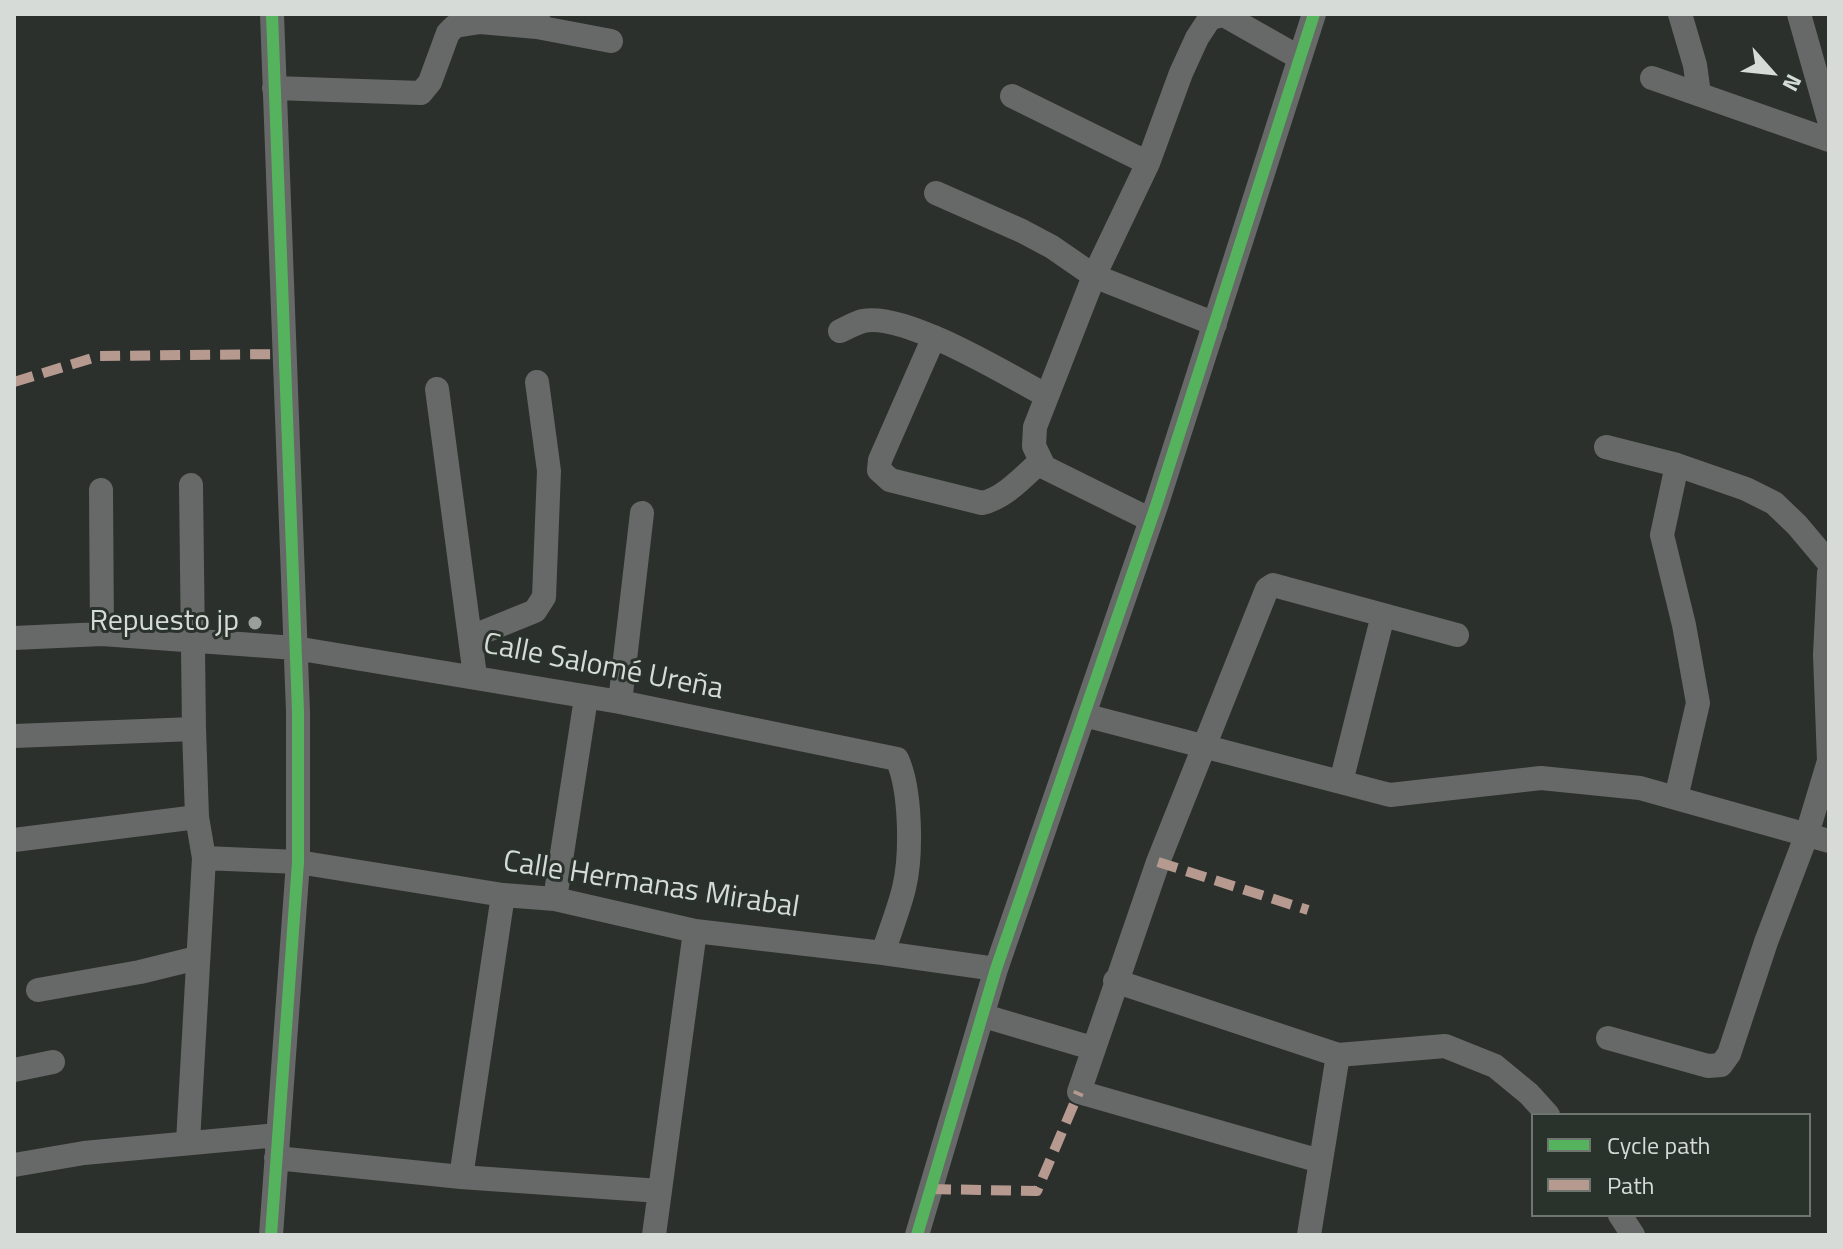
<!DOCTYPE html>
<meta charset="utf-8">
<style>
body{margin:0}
#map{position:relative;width:1843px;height:1249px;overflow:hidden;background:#2c302d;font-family:"Titillium Web",sans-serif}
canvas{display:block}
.frame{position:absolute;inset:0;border:16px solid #d6dbd7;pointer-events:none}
.legend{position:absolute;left:1531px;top:1113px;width:280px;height:104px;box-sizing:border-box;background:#2a322c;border:2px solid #6f7670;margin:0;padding:10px 14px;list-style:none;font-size:24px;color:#d6dbd7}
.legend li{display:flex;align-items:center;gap:16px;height:40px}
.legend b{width:40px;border:2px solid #6f7670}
.north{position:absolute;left:1731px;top:32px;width:80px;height:80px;-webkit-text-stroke:6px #2a322c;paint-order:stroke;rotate:117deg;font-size:22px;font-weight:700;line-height:32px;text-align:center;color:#d6dbd7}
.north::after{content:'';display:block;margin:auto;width:28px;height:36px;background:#d6dbd7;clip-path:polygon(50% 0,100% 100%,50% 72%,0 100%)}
</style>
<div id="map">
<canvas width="1843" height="1249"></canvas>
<div class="frame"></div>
<ul class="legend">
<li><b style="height:10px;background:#56b35d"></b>Cycle path</li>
<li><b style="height:10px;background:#b69a8f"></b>Path</li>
</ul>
<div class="north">N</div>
</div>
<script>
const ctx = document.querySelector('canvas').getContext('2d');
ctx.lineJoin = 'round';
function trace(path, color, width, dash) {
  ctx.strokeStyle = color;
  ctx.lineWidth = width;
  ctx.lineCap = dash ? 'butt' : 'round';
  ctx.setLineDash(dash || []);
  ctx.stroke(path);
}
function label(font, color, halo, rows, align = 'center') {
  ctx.font = font + ' "Titillium Web",sans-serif';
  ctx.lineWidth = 6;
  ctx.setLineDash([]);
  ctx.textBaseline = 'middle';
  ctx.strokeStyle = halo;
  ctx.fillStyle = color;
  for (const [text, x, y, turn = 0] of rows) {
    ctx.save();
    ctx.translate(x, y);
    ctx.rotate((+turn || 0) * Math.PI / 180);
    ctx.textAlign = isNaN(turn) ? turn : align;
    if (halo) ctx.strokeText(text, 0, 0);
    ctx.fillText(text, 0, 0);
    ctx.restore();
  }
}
trace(new Path2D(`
 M 1680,14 L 1695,65 L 1699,94
 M 1799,14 L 1829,120
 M 537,27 L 611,41
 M 1652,78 L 1829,140
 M 274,88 L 421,93 L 430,82 L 448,33 L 455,26 L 480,22 L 537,27 L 538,14
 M 1012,96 L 1148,163
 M 936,193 L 1022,231 L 1052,247 L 1094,276 L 1215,324
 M 840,331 C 847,328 855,323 863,321 C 905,312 1008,375 1047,396
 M 934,337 L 880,460 L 879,470 L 890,480 L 982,503 C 1005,498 1024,476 1041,461
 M 437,389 L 475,676
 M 1606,447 L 1677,465 L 1746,489 L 1774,503 L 1797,525 L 1829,563
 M 101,490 L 102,634
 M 1151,520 L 1044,467 L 1034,446 L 1035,427 L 1094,276 L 1148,163 L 1181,73 L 1197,38 L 1210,18 L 1224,15 L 1300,58
 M 471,637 L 535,611 L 544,597 L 549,471 L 537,382
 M 14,638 L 102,634 L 295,648 L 620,702 L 897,759 C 911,789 912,855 904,888 C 899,909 890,931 883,953
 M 620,702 L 642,513
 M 1084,715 L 1390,795 L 1541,778 L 1640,788 L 1829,841
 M 14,736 L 194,729
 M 1341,782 L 1383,615
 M 1676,798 L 1698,703 L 1684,625 L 1662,535 L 1677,465
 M 14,840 L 197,817
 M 204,858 L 298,862 L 503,895 L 555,899 L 695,931 L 883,953 L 996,969
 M 555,899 L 586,698
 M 1115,981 L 1338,1055 L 1445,1046 L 1495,1066 L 1529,1094 L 1548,1115
 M 38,990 L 140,972 L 197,958
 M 984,1016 L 1092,1048
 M 1608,1038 L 1708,1066 L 1721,1065 L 1729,1054 L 1766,942 L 1807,834 L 1829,761 L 1825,655 L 1829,573
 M 14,1070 L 53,1062
 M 188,1142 L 204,858 L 197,817 L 194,729 L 191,485
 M 276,1158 L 461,1177 L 660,1191
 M 1320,1161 L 1079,1092 L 1158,862 L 1267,589 L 1273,585 L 1457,635
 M 14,1165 L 84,1153 L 278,1135
 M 461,1177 L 503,895
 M 1620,1215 L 1633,1235
 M 271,1235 L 298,862 L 298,712 L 272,14
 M 654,1235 L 695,931
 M 917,1235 L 996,969 L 1157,503 L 1314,14
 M 1309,1235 L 1338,1055`), '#666967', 24);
trace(new Path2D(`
 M 14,382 L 99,356 L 283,354
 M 1158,862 L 1308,910
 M 931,1189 L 1037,1191 L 1079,1092`), '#b69a8f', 10, [20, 10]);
trace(new Path2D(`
 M 271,1235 L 298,862 L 298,712 L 272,14
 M 917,1235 L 996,969 L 1157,503 L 1314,14`), '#56b35d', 12);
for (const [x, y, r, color] of [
 [255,623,8,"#9a9f9c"]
]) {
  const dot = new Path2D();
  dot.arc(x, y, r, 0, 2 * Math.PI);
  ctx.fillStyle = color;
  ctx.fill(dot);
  trace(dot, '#2a322c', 3);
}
label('30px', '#d6dbd7', '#2a322c', [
 ["Repuesto jp",239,623]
], 'right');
label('30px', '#d6dbd7', '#2a322c', [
 ["Calle Salomé Ureña",603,668,11],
 ["Calle Hermanas Mirabal",651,886,9]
]);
</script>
